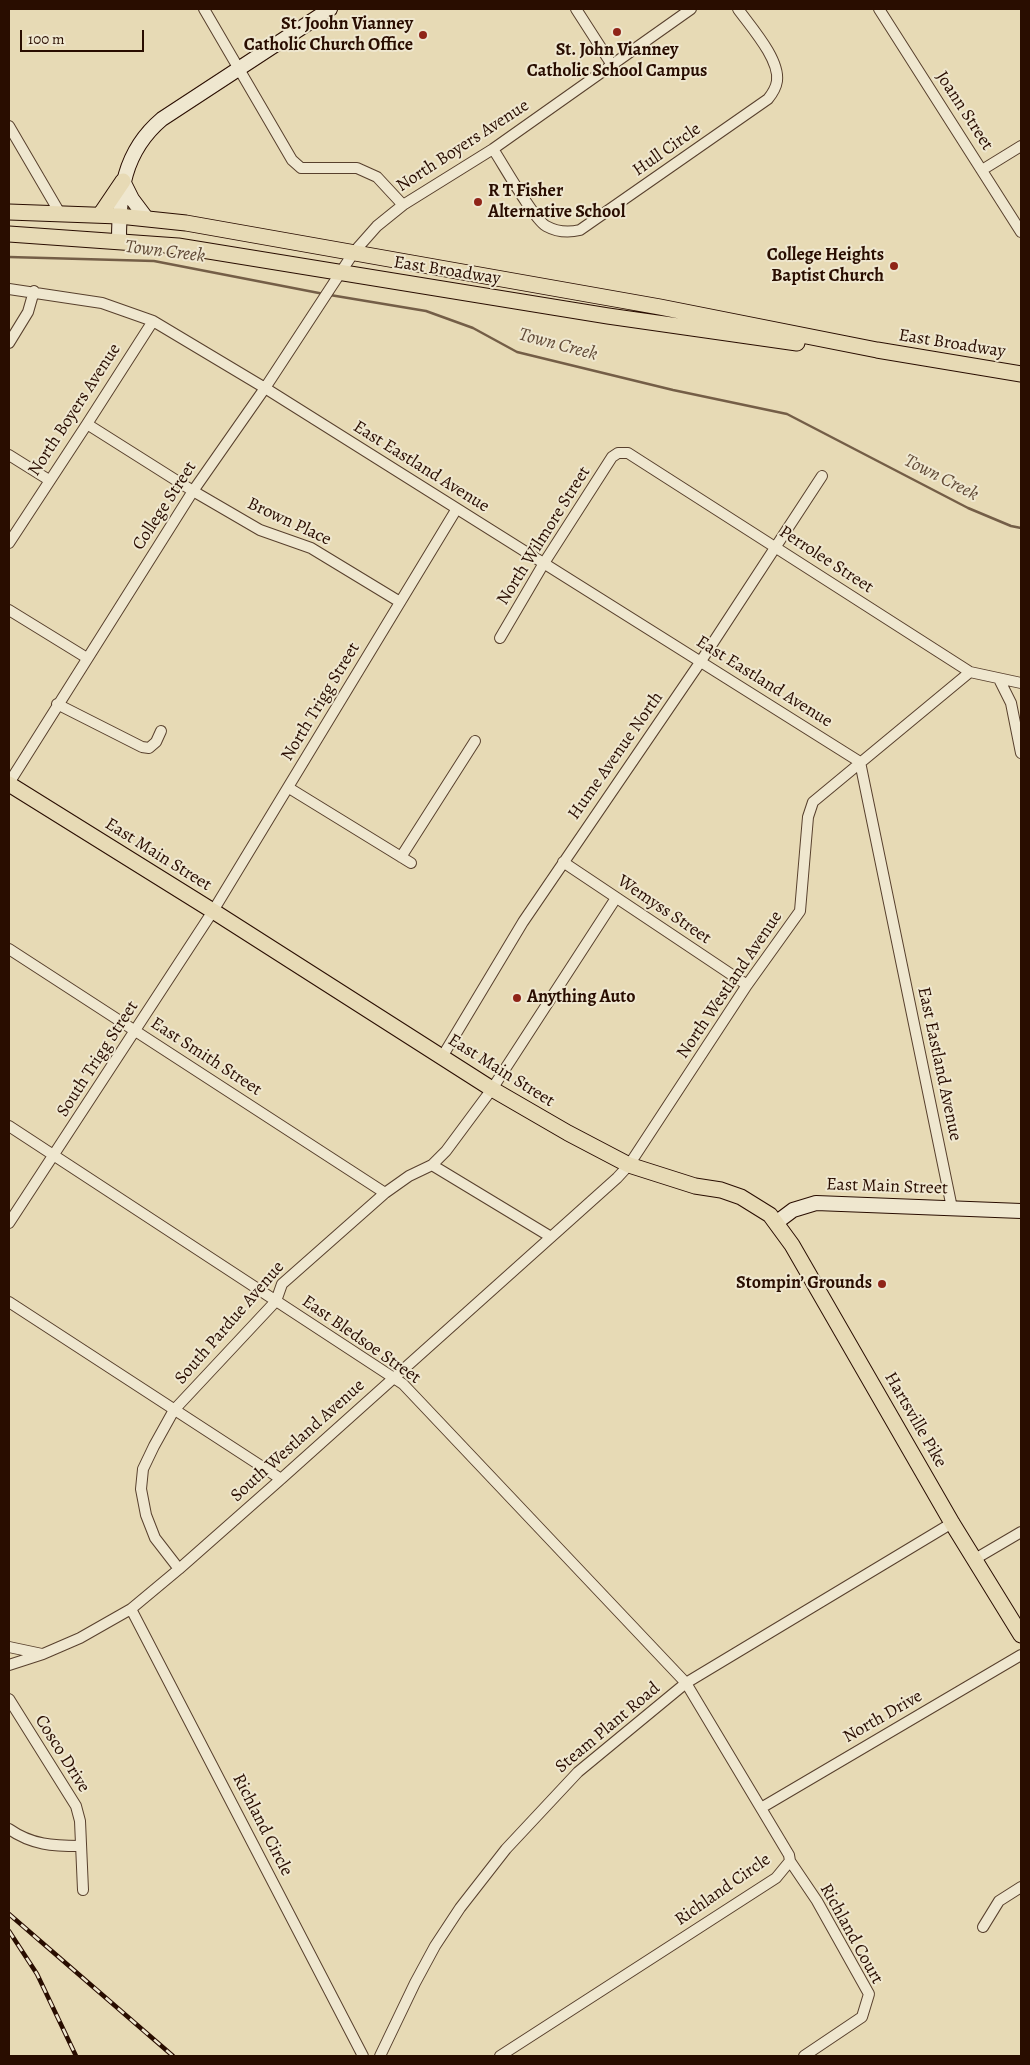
<!DOCTYPE html>
<meta charset="utf-8">
<style>
body{margin:0}
#map{position:relative;width:1030px;height:2065px;overflow:hidden;background:#e7dab5;font-family:Alegreya,serif}
canvas{display:block}
.frame{position:absolute;inset:0;border:10px solid #290d00;pointer-events:none}
.scale{position:absolute;left:20px;top:30px;width:124px;height:22px;box-sizing:border-box;border:2px solid #290d00;border-top:0;padding-left:6px;font-size:15px;line-height:18px;white-space:nowrap;color:#290d00;-webkit-text-stroke:4px #efe7cf;paint-order:stroke}
</style>
<div id="map">
<canvas width="1030" height="2065"></canvas>
<div class="frame"></div>
<div class="scale">100 m</div>
</div>
<script>
const ctx = document.querySelector('canvas').getContext('2d');
ctx.lineJoin = 'round';
function trace(path, color, width, dash) {
  ctx.strokeStyle = color;
  ctx.lineWidth = width;
  ctx.lineCap = dash ? 'butt' : 'round';
  ctx.setLineDash(dash || []);
  ctx.stroke(path);
}
function label(font, color, halo, rows, align = 'center') {
  ctx.font = font + ' Alegreya,serif';
  ctx.lineWidth = 4;
  ctx.setLineDash([]);
  ctx.textBaseline = 'middle';
  ctx.strokeStyle = halo;
  ctx.fillStyle = color;
  for (const [text, x, y, turn = 0] of rows) {
    ctx.save();
    ctx.translate(x, y);
    ctx.rotate((+turn || 0) * Math.PI / 180);
    ctx.textAlign = isNaN(turn) ? turn : align;
    if (halo) ctx.strokeText(text, 0, 0);
    ctx.fillText(text, 0, 0);
    ctx.restore();
  }
}
trace(new Path2D(`
 M 9,257 L 154,261 L 324,294
 M 330,295 L 426,311 L 473,328 L 517,352 L 673,390 L 787,414 L 968,508 L 1011,526 L 1021,528`), '#745e47', 2.5);
const street = new Path2D(`
 M 204,9 L 292,160 L 301,168 L 357,168 L 377,177 L 403,205
 M 576,9 L 612,65
 M 879,9 L 1021,232
 M 9,126 L 61,215
 M 493,149 C 503,164 533,218 546,226 C 557,232 568,233 580,230 L 768,99 C 772,94 776,88 777,81 C 780,59 750,26 738,9
 M 982,170 L 1021,146
 M 9,289 L 102,303 L 153,321 L 265,388 L 860,762 L 952,1208
 M 9,343 L 28,312 L 34,291
 M 87,424 L 193,491 L 260,530 L 311,548 L 400,602
 M 9,455 L 49,480
 M 9,543 L 87,424 L 153,321
 M 9,610 L 87,658
 M 500,638 L 544,563 L 612,457 L 618,453 L 628,453 L 970,672 L 1021,683
 M 999,679 L 1011,703 L 1021,753
 M 57,704 L 142,747 L 149,748 L 156,742 L 161,731
 M 9,783 L 193,491 L 265,388 L 354,252 L 377,226 L 403,205 L 493,149 L 691,9
 M 289,788 L 411,863
 M 401,857 L 475,741
 M 563,862 L 747,985
 M 9,949 L 385,1193
 M 442,1057 L 523,922 L 701,661 L 822,476
 M 9,1126 L 403,1384 L 686,1683 L 789,1855 L 790,1861 L 776,1878 L 500,2056
 M 432,1165 L 551,1237
 M 9,1223 L 213,911 L 456,510
 M 9,1302 L 281,1479
 M 975,1559 L 1021,1532
 M 179,1569 L 155,1538 L 146,1515 L 141,1489 L 143,1469 L 154,1446 L 174,1410 L 276,1301 L 282,1284 L 385,1193 L 409,1176 L 432,1165 L 446,1151 L 492,1089 L 616,898
 M 131,1609 L 363,2056
 M 9,1647 L 42,1654
 M 9,1665 L 43,1654 L 80,1638 L 131,1609 L 179,1569 L 281,1479 L 617,1178 L 629,1165 L 747,985 L 800,911 L 808,817 L 813,802 L 970,672
 M 9,1699 L 76,1806 L 80,1821 L 83,1890
 M 761,1808 L 1021,1655
 M 9,1829 C 32,1845 53,1846 80,1846
 M 790,1861 L 817,1901 L 869,1994 L 862,2017 L 804,2056
 M 983,1927 L 999,1901 L 1021,1887
 M 380,2056 L 415,1983 L 435,1946 L 460,1908 L 506,1849 L 578,1772 L 686,1683 L 952,1523`);
const secondary = new Path2D(`
 M 123,181 L 132,199 L 147,219
 M 119,241 C 119,193 123,152 162,119 L 330,9
 M 777,1222 L 793,1210 L 816,1203 L 1021,1211`);
const primary = new Path2D(`
 M 9,212 L 119,216 L 186,223 L 660,307 L 877,350 L 1021,374
 M 100,215 L 123,181
 M 9,234 L 178,246 L 608,316 L 797,343
 M 9,784 L 213,911 L 492,1089 L 568,1133 L 629,1165 L 695,1186 L 721,1190 L 741,1197 L 770,1215 L 792,1245 L 952,1523 L 1021,1635`);
trace(street, '#58402d', 12);
trace(secondary, '#290d00', 16);
trace(primary, '#290d00', 17);
trace(street, '#efe7cf', 10);
trace(secondary, '#efe7cf', 14);
trace(primary, '#e7dab5', 15);
const rail = new Path2D(`
 M 9,1914 L 173,2056
 M 9,1931 L 37,1974 L 76,2056`);
trace(rail, '#290d00', 4.5);
trace(rail, '#efe7cf', 2.5, [8]);
for (const [x, y, r, color] of [
 [617,32,5,"#8f2418"],
 [423,35,5,"#8f2418"],
 [478,202,5,"#8f2418"],
 [894,266,5,"#8f2418"],
 [517,998,5,"#8f2418"],
 [882,1284,5,"#8f2418"]
]) {
  const dot = new Path2D();
  dot.arc(x, y, r, 0, 2 * Math.PI);
  ctx.fillStyle = color;
  ctx.fill(dot);
  trace(dot, '#efe7cf', 2);
}
label('bold 18px', '#290d00', '#efe7cf', [
 ["St. Joohn Vianney",413,25],
 ["Catholic Church Office",413,46],
 ["St. John Vianney",617,51,"center"],
 ["Catholic School Campus",617,72,"center"],
 ["R T Fisher",488,192,"left"],
 ["Alternative School",488,213,"left"],
 ["College Heights",884,256],
 ["Baptist Church",884,277],
 ["Anything Auto",527,998,"left"],
 ["Stompin’ Grounds",872,1284]
], 'right');
label('18px', '#290d00', '#efe7cf', [
 ["Joann Street",964,111,57],
 ["North Boyers Avenue",463,146,-33],
 ["Hull Circle",667,150,-35],
 ["East Broadway",447,271,9],
 ["East Broadway",952,344,9],
 ["North Boyers Avenue",75,410,-57],
 ["East Eastland Avenue",421,467,32],
 ["College Street",165,506,-57],
 ["Brown Place",289,522,25],
 ["North Wilmore Street",544,536,-58],
 ["Perrolee Street",826,560,33],
 ["East Eastland Avenue",764,682,32],
 ["North Trigg Street",321,702,-59],
 ["Hume Avenue North",616,756,-55],
 ["East Main Street",158,855,32],
 ["Wemyss Street",664,910,34],
 ["North Westland Avenue",730,985,-56],
 ["East Smith Street",206,1057,33],
 ["South Trigg Street",98,1059,-57],
 ["East Eastland Avenue",939,1064,78],
 ["East Main Street",501,1071,32],
 ["East Main Street",887,1187,2],
 ["South Pardue Avenue",230,1323,-49],
 ["East Bledsoe Street",361,1340,35],
 ["Hartsville Pike",915,1420,60],
 ["South Westland Avenue",298,1441,-42],
 ["North Drive",883,1717,-30],
 ["Steam Plant Road",608,1728,-40],
 ["Cosco Drive",62,1754,58],
 ["Richland Circle",262,1825,63],
 ["Richland Circle",723,1890,-35],
 ["Richland Court",851,1934,61]
]);
label('italic 19px', '#614a36', '#efe7cf', [
 ["Town Creek",165,252,7],
 ["Town Creek",558,345,15],
 ["Town Creek",941,478,27]
]);
</script>
